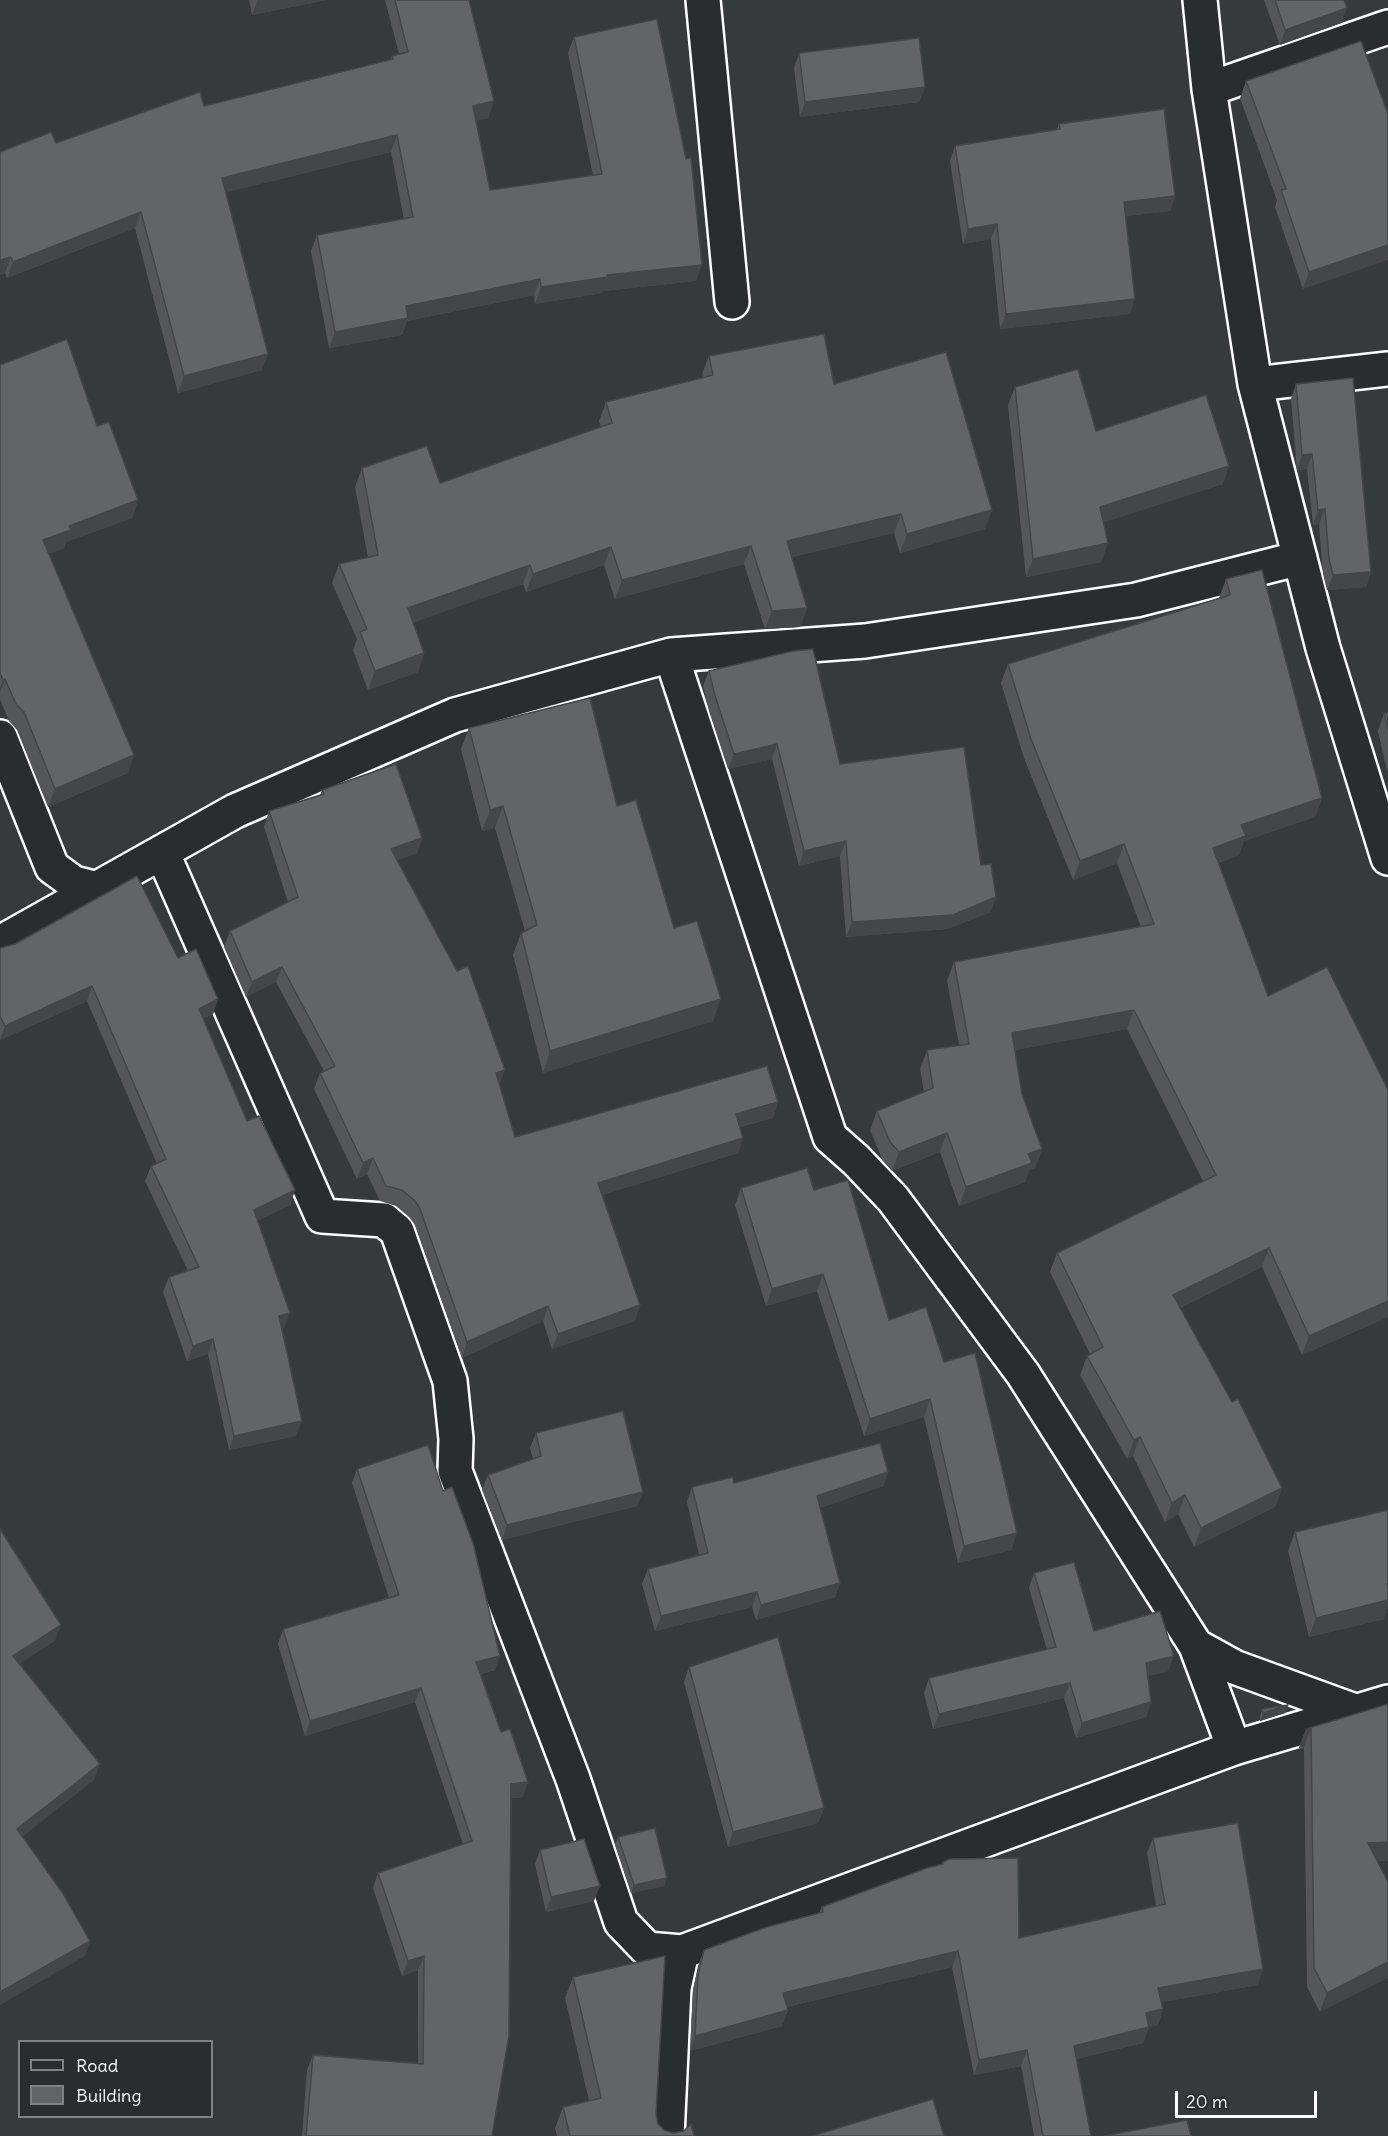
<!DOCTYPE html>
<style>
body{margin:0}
#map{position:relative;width:1388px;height:2136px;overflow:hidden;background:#373a3b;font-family:Delius,sans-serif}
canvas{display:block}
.legend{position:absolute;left:18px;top:2040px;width:195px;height:78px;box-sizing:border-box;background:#2a2d2e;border:2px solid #7f8182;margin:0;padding:8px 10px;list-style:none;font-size:18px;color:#fff}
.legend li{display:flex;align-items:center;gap:12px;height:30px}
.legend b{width:30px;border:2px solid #7f8182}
.scale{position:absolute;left:1175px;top:2091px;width:142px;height:27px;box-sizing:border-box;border:3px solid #fff;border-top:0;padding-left:8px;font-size:18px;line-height:21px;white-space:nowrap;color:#fff;-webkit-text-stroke:4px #2a2d2e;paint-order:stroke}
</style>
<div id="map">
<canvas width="1388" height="2136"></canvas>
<ul class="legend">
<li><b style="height:8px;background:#2a2d2e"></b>Road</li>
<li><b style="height:16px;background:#636465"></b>Building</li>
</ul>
<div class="scale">20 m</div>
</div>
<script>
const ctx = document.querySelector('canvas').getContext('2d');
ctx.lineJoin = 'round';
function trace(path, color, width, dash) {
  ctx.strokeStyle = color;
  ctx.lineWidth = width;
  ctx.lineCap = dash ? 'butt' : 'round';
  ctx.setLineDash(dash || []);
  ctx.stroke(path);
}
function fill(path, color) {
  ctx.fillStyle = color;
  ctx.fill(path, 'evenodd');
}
const minor = new Path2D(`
 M 703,0 L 732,302
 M 1200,0 L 1209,89 L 1255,384 L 1323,648 L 1388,858
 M 1209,89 L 1388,27
 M 1255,384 L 1388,369
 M 671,655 L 830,1137 L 856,1160 L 893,1199 L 1023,1374 L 1196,1646 L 1234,1748
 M 0,737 L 52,867 L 74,883 L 97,889
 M 162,852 L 322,1216 L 384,1220 L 397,1231 L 450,1381 L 456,1439 L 455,1471 L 573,1779 L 621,1922 L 647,1949 L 682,1952
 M 0,943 L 235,811 L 455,715 L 671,655 L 865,641 L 1136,600 L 1300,558
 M 1196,1646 L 1234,1667 L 1355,1711
 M 667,2136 L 674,1988 L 682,1952 L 1234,1748 L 1388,1702`);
trace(minor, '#fff', 38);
trace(minor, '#2a2d2e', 33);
fill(new Path2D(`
 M 249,0 L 326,0 L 252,15 Z
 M 385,0 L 469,0 L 494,101 L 488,118 L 476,120 L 490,190 L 593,175 L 568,53 L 574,37 L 696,281 L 603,291 L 602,293 L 535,304 L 534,295 L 407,321 L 402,335 L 329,348 L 311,251 L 317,235 L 404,219 L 391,152 L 226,192 L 262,370 L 178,393 L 135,228 L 7,278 L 5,273 L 0,275 L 0,152 L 56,143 L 390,60 L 392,56 L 399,54 Z
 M 1264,0 L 1344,0 L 1341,23 L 1280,45 Z
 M 799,53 L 925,87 L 919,102 L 800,117 L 794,68 Z
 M 1246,81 L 1388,114 L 1303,289 L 1275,207 L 1277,200 L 1240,98 Z
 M 1059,124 L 1175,196 L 1170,211 L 1126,216 L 1130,314 L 1000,329 L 991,239 L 963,244 L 950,161 L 955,146 L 1057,129 Z
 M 709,356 L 834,384 L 985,529 L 900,553 L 894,533 L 792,557 L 807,608 L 800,627 L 765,629 L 744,564 L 615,599 L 604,565 L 526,592 L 523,584 L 413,622 L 424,653 L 418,672 L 368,690 L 353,650 L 357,639 L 332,583 L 339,564 L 368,558 L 355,487 L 362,468 L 440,483 L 601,427 L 599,421 L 606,402 L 703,378 L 702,374 Z
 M 0,365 L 97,426 L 138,500 L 132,518 L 66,542 L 64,548 L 48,554 L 134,755 L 128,773 L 48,807 L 17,730 L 9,721 L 0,699 Z
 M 1296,384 L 1371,572 L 1366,587 L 1327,590 L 1323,574 L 1319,524 L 1313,525 L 1307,469 L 1297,470 L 1291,399 Z
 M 1015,387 L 1096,431 L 1223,484 L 1103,522 L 1108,543 L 1101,562 L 1026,577 L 1008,405 Z
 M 1226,579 L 1322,798 L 1315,817 L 1244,841 L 1239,855 L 1218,863 L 1388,1317 L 1302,1355 L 1262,1267 L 1180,1308 L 1232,1402 L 1282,1488 L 1275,1507 L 1194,1547 L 1178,1514 L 1165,1522 L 1133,1456 L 1127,1459 L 1080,1375 L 1087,1356 L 1090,1354 L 1050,1272 L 1057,1253 L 1203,1181 L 1127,1029 L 1015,1050 L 1022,1094 L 1042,1149 L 1035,1168 L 1029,1170 L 1025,1182 L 959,1206 L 940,1152 L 892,1171 L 883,1161 L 870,1130 L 877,1111 L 924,1092 L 920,1069 L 927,1050 L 959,1045 L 947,981 L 954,962 L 1141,927 L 1117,863 L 1073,880 L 1024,758 L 1001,683 L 1008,664 L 1219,598 Z
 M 709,671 L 981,865 L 991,912 L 947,929 L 846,937 L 840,856 L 799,866 L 772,759 L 728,769 L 709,711 L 703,686 Z
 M 1384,713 L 1388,713 L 1388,770 L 1387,771 L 1378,731 Z
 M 469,728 L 617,806 L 674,928 L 713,1021 L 543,1073 L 513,955 L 521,933 L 525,931 L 495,828 L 482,831 L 461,749 Z
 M 322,790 L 422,838 L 417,853 L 397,860 L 500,1085 L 515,1137 L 778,1102 L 773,1118 L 740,1127 L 743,1138 L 738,1153 L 602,1195 L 635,1321 L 552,1349 L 543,1321 L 462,1358 L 415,1225 L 409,1217 L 396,1206 L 380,1201 L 367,1174 L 357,1179 L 314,1089 L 320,1073 L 324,1071 L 276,982 L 246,997 L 224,947 L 230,931 L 288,902 L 264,827 L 269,811 L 320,795 Z
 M 0,948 L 178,958 L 218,999 L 213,1014 L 203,1019 L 247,1121 L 295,1190 L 290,1205 L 258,1220 L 284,1328 L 282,1328 L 296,1436 L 229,1450 L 208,1354 L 187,1361 L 163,1292 L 169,1277 L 188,1271 L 145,1181 L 151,1166 L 157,1164 L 87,1001 L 0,1040 Z
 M 741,1188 L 814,1190 L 889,1320 L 944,1362 L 1017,1533 L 1011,1550 L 958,1563 L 924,1417 L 864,1436 L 817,1291 L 766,1306 L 735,1205 Z
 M 536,1433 L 637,1506 L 502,1540 L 482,1490 L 488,1475 L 533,1459 L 530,1448 Z
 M 357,1469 L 495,1670 L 481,1674 L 523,1797 L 511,1798 L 492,2136 L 302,2136 L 307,2070 L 313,2055 L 418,2063 L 418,1970 L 402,1976 L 373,1888 L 378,1873 L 463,1844 L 415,1702 L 305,1736 L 278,1644 L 283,1629 L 389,1598 L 352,1483 Z
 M 888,1472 L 883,1486 L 820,1508 L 840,1583 L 835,1597 L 756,1620 L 752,1607 L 655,1631 L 642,1584 L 648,1569 L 699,1555 L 687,1502 L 692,1487 L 734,1483 Z
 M 1295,1532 L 1384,1619 L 1309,1637 L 1288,1551 Z
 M 1034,1573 L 1094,1631 L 1168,1671 L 1148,1676 L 1151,1702 L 1146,1717 L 1076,1738 L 1064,1698 L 933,1729 L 924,1693 L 929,1678 L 1047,1650 L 1029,1588 Z
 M 689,1667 L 824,1808 L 818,1823 L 728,1847 L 684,1682 Z
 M 1388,1704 L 1378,1862 L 1320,2012 L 1307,1987 L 1304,1747 L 1299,1748 L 1306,1729 Z
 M 1288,1705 L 1285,1713 L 1260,1721 L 1260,1717 L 1262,1709 Z
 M 618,1837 L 667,1878 L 664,1886 L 631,1893 L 615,1845 Z
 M 1153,1838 L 1258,1985 L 1162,2002 L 1163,2009 L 1158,2025 L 1149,2027 L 1143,2043 L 1076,2059 L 1091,2136 L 1034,2136 L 1021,2066 L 974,2075 L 952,1967 L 787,2007 L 788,2010 L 782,2026 L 690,2051 L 693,1990 L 698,1966 L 704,1950 L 819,1913 L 822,1907 L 942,1864 L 943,1862 L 1019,1938 L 1156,1906 L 1147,1853 Z
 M 540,1850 L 594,1901 L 546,1912 L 535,1864 Z
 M 573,1977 L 656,2114 L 658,2124 L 664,2130 L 673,2133 L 694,2136 L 557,2136 L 555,2128 L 563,2107 L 589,2101 L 565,1998 Z`), '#555657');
fill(new Path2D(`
 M 258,0 L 326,0 L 252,15 Z
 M 1347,8 L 1341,23 L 1280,45 L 1285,30 Z
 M 925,87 L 919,102 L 800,117 L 805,102 Z
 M 494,101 L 488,118 L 467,123 L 473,106 Z
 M 397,135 L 391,152 L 216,195 L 222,178 Z
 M 1175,196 L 1170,211 L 1119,217 L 1124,202 Z
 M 141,212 L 135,228 L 7,278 L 13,262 Z
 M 997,224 L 991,239 L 963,244 L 968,229 Z
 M 1388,245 L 1388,260 L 1303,289 L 1309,272 Z
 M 11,257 L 5,273 L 0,275 L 0,260 Z
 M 702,265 L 696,281 L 603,291 L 602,293 L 535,304 L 541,287 L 607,275 Z
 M 540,279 L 534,295 L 407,321 L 402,335 L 329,348 L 335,332 L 406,306 Z
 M 1135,299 L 1130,314 L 1000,329 L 1006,314 Z
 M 268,354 L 262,370 L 178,393 L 184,376 Z
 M 1312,454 L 1307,469 L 1297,470 L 1302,455 Z
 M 1229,466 L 1223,484 L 1093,526 L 1100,507 Z
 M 138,500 L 132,518 L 66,542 L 64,548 L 36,558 L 43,540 L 69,526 Z
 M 1325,509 L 1319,524 L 1313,525 L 1318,510 Z
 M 992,510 L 985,529 L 900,553 L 907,534 Z
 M 901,514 L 894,533 L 780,560 L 787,541 Z
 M 1108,543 L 1101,562 L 1026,577 L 1033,559 Z
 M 751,546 L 744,564 L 615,599 L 622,580 Z
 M 611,547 L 604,565 L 526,592 L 533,574 Z
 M 530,565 L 523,584 L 401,627 L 408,608 Z
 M 1371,572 L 1366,587 L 1327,590 L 1333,575 Z
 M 807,608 L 800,627 L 765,629 L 772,611 Z
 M 424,653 L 418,672 L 368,690 L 375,671 Z
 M 5,679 L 0,693 L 0,688 L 3,680 Z
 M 777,744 L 772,759 L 728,769 L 734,754 Z
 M 134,755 L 128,773 L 48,807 L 55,789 Z
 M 1322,798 L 1315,817 L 1244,841 L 1239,855 L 1206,867 L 1213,848 L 1241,825 Z
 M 503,806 L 495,828 L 482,831 L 490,810 Z
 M 422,838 L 417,853 L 386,865 L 391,849 Z
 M 846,841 L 840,856 L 799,866 L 804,851 Z
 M 1124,844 L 1117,863 L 1073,880 L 1080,861 Z
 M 996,897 L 991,912 L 947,929 L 846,937 L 852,922 Z
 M 282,967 L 276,982 L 246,997 L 252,982 Z
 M 92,986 L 87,1001 L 0,1040 L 5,1026 Z
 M 218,999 L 213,1014 L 193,1024 L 199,1009 Z
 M 721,999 L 713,1021 L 543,1073 L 550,1051 Z
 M 1134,1010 L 1127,1029 L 1005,1052 L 1012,1033 Z
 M 505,1070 L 499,1086 L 496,1073 Z
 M 778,1102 L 773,1118 L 730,1129 L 736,1114 Z
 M 947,1133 L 940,1152 L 892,1171 L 899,1152 Z
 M 743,1138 L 738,1153 L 592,1198 L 598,1183 Z
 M 1042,1149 L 1035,1168 L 1029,1170 L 1025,1182 L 959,1206 L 966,1187 L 1028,1154 Z
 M 373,1158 L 367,1174 L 357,1179 L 363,1163 Z
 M 295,1190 L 290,1205 L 249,1225 L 254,1210 Z
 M 1269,1248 L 1262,1267 L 1167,1314 L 1173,1295 Z
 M 823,1274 L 817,1291 L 766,1306 L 772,1289 Z
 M 1388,1301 L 1388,1317 L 1302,1355 L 1309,1336 Z
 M 640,1305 L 635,1321 L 552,1349 L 558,1334 Z
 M 548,1306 L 543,1321 L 462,1358 L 467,1342 Z
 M 290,1313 L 284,1328 L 274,1331 L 279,1316 Z
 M 213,1339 L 208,1354 L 187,1361 L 193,1346 Z
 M 930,1399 L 924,1417 L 864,1436 L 870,1419 Z
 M 302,1421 L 296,1436 L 229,1450 L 234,1436 Z
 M 1140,1437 L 1133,1456 L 1127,1459 L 1134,1440 Z
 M 888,1472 L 883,1486 L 811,1511 L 817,1496 Z
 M 1282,1488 L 1275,1507 L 1194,1547 L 1201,1528 Z
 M 643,1492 L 637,1506 L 502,1540 L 507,1525 Z
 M 1185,1495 L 1178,1514 L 1165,1522 L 1172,1503 Z
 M 1017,1533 L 1011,1550 L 958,1563 L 964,1546 Z
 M 840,1583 L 835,1597 L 756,1620 L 761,1605 Z
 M 1388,1584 L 1388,1607 L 1384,1619 L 1309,1637 L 1316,1618 Z
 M 757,1592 L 752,1607 L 655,1631 L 661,1616 Z
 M 61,1625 L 55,1641 L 7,1672 L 13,1656 Z
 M 500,1656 L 495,1670 L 471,1676 L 476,1662 Z
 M 1174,1656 L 1168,1671 L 1141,1678 L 1146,1663 Z
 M 1070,1683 L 1064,1698 L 933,1729 L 939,1714 Z
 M 421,1688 L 415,1702 L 305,1736 L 310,1721 Z
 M 1151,1702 L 1146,1717 L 1076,1738 L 1082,1723 Z
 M 1288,1705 L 1285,1713 L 1260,1721 L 1263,1713 Z
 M 1311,1728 L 1304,1747 L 1299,1748 L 1306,1729 Z
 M 100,1764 L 94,1780 L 12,1845 L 17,1829 Z
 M 528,1782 L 523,1797 L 506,1799 L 511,1784 Z
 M 824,1808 L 818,1823 L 728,1847 L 733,1832 Z
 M 1388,1842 L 1388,1861 L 1361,1862 L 1368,1843 Z
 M 667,1878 L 664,1886 L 631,1893 L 634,1885 Z
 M 600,1886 L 594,1901 L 546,1912 L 551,1897 Z
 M 90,1941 L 85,1956 L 0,2005 L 0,1992 Z
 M 958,1951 L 952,1967 L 778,2009 L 783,1993 Z
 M 424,1956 L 418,1970 L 402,1976 L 408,1961 Z
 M 1388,1962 L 1388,1978 L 1320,2012 L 1327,1993 Z
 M 1263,1969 L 1258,1985 L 1152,2004 L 1158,1988 Z
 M 1163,2009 L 1158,2025 L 1140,2029 L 1146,2013 Z
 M 788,2010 L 782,2026 L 690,2051 L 695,2036 Z
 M 1149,2027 L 1143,2043 L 1068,2061 L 1074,2046 Z
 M 1027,2050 L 1021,2066 L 974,2075 L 979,2060 Z`), '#454647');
const building = new Path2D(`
 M 395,0 L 469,0 L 494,101 L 473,106 L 490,190 L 602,174 L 574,37 L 657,19 L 686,159 L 691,158 L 702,265 L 607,275 L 608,277 L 541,287 L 540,279 L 406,306 L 408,318 L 335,332 L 317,235 L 413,217 L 397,135 L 222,178 L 268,354 L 184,376 L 141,212 L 13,262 L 11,257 L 0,260 L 0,152 L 51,132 L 56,143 L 200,92 L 204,106 L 393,59 L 392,56 L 408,52 Z
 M 1275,0 L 1344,0 L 1347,8 L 1285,30 Z
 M 919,38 L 925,87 L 805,102 L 799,53 Z
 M 1361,41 L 1388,114 L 1388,245 L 1309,272 L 1281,190 L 1286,189 L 1246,81 Z
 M 1164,109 L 1175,196 L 1124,202 L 1135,299 L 1006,314 L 997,224 L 968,229 L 955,146 L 1060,129 L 1059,124 Z
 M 824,334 L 834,384 L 946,352 L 992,510 L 907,534 L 901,514 L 787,541 L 807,608 L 772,611 L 751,546 L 622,580 L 611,547 L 533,574 L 530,565 L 408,608 L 424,653 L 375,671 L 360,632 L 367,629 L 339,564 L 378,555 L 362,468 L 427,446 L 440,483 L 612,423 L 606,402 L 713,375 L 709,356 Z
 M 67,339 L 97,426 L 109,422 L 138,500 L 69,526 L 71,530 L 43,540 L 134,755 L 55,789 L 24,712 L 16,704 L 5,679 L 3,680 L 0,673 L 0,365 Z
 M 1078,369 L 1096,431 L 1206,395 L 1229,466 L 1100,507 L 1108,543 L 1033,559 L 1015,387 Z
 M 1353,378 L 1371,572 L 1333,575 L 1329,559 L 1325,509 L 1318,510 L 1312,454 L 1302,455 L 1296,384 Z
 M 1262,570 L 1322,798 L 1241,825 L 1246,836 L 1213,848 L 1268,996 L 1327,967 L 1388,1090 L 1388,1301 L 1309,1336 L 1269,1248 L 1173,1295 L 1232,1402 L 1238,1399 L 1282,1488 L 1201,1528 L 1185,1495 L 1172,1503 L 1140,1437 L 1134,1440 L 1087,1356 L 1103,1347 L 1057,1253 L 1216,1175 L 1134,1010 L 1012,1033 L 1022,1094 L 1042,1149 L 1028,1154 L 1032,1163 L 966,1187 L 947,1133 L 899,1152 L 890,1142 L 877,1111 L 933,1088 L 927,1050 L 969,1044 L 954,962 L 1154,924 L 1124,844 L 1080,861 L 1031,739 L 1008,664 L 1230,595 L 1226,579 Z
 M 813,649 L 840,764 L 964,747 L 981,865 L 991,864 L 996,897 L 953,915 L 852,922 L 846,841 L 804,851 L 777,744 L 734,754 L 715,696 L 709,671 L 793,651 Z
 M 590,698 L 617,806 L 636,800 L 674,928 L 697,921 L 721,999 L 550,1051 L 521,933 L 537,925 L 503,806 L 490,810 L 469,728 Z
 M 1384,713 L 1388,713 L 1388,729 Z
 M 396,764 L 422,838 L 391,849 L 457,971 L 468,966 L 505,1070 L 496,1073 L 515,1137 L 767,1066 L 778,1102 L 736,1114 L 743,1138 L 598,1183 L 640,1305 L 558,1334 L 548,1306 L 467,1342 L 420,1209 L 415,1201 L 402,1190 L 386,1186 L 373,1158 L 363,1163 L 320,1073 L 335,1066 L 282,967 L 252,982 L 230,931 L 298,897 L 269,811 L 324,794 L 322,790 Z
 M 137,876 L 178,958 L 196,949 L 218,999 L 199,1009 L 247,1121 L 259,1116 L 295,1190 L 254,1210 L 290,1313 L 279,1316 L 302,1421 L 234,1436 L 213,1339 L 193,1346 L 169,1277 L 199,1267 L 151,1166 L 166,1159 L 92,986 L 5,1026 L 0,1016 L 0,948 L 15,944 Z
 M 807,1168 L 814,1190 L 848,1180 L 889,1320 L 926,1307 L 944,1362 L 975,1353 L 1017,1533 L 964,1546 L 930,1399 L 870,1419 L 823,1274 L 772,1289 L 741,1188 Z
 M 623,1411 L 643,1492 L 507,1525 L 488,1475 L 541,1456 L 536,1433 Z
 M 880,1443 L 888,1472 L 817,1496 L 840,1583 L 761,1605 L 757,1592 L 661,1616 L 648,1569 L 708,1553 L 692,1487 L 733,1477 L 734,1483 Z
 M 428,1445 L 443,1491 L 452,1487 L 473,1543 L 500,1656 L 476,1662 L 501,1732 L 510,1729 L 528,1782 L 511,1784 L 509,2035 L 492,2136 L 306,2136 L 313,2055 L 423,2064 L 424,1956 L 408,1961 L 378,1873 L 472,1841 L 421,1688 L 310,1721 L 283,1629 L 399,1595 L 357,1469 Z
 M 1388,1510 L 1388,1584 L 1387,1584 L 1388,1589 L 1388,1600 L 1316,1618 L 1295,1532 Z
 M 0,1529 L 61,1625 L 13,1656 L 100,1764 L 17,1829 L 62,1892 L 90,1941 L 0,1992 Z
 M 1074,1562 L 1094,1631 L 1160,1611 L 1174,1656 L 1146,1663 L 1151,1702 L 1082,1723 L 1070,1683 L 939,1714 L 929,1678 L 1056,1647 L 1034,1573 Z
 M 778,1637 L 824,1808 L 733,1832 L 689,1667 Z
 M 1388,1704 L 1388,1842 L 1368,1843 L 1388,1882 L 1388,1962 L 1327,1993 L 1314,1968 L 1311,1728 L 1306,1729 Z
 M 1288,1705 L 1263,1713 L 1262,1709 Z
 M 1238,1823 L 1263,1969 L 1158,1988 L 1163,2009 L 1146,2013 L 1149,2027 L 1074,2046 L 1091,2136 L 1043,2136 L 1027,2050 L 979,2060 L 958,1951 L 783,1993 L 788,2010 L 695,2036 L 698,1975 L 704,1950 L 767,1927 L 823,1912 L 822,1907 L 927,1868 L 943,1864 L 943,1862 L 950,1859 L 1018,1858 L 1019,1938 L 1165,1904 L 1153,1838 Z
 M 655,1828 L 667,1878 L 634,1885 L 618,1837 Z
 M 584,1839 L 600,1886 L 551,1897 L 540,1850 Z
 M 665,1956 L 656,2114 L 658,2124 L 664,2130 L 673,2133 L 684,2131 L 691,2124 L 694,2136 L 570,2136 L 563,2107 L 601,2098 L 573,1977 Z
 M 933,2099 L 944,2136 L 812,2136 Z
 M 1187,2120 L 1191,2136 L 1104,2136 Z`);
fill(building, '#636465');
trace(building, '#454647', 1.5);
</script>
